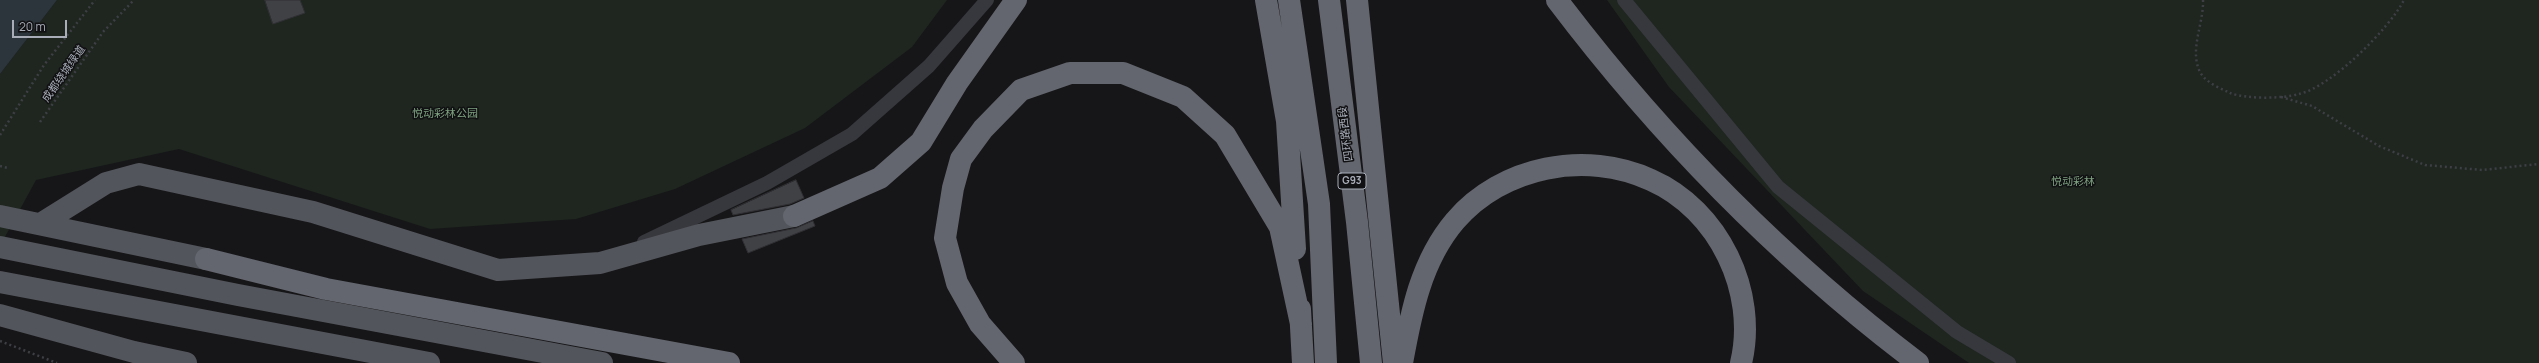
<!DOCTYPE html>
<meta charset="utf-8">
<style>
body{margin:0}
#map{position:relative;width:2539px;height:363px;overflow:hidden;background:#161618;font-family:Manrope,sans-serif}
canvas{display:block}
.scale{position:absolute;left:12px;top:20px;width:55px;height:18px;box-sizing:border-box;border:2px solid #a8adb8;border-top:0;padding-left:5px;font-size:12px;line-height:14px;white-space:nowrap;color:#a8adb8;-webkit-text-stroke:3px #111113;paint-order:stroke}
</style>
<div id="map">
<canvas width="2539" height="363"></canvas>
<div class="scale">20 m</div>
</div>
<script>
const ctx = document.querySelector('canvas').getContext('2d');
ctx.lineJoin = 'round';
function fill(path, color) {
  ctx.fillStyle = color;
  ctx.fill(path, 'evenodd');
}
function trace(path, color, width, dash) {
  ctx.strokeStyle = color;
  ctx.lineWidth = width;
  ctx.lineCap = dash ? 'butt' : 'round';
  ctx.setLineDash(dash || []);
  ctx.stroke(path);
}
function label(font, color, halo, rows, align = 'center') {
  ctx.font = font + ' Manrope,"Noto Sans SC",sans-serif';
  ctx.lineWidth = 3;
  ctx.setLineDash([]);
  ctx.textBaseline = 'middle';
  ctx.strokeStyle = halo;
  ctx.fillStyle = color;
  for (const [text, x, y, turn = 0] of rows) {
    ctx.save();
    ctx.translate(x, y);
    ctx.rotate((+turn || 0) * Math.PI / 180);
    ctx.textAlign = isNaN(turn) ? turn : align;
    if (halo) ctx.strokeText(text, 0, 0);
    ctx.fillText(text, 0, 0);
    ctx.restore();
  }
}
fill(new Path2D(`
 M 57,0 L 947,0 L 912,47 L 805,128 L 675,189 L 576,219 L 430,229 L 179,149 L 36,180 L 0,246 L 0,74 Z
 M 1607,0 L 2539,0 L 2539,363 L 1969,363 L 1863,291 L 1669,87 Z`), '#1e261f');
fill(new Path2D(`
 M 0,0 L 57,0 L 0,74 Z`), '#2c353c');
const building = new Path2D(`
 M 265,0 L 300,0 L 305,13 L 273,24 Z
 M 796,180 L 804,198 L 790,204 L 733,215 L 731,210 Z
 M 813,221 L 815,226 L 748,253 L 742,239 L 796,228 Z`);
fill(building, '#404145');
trace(building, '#303034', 1);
trace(new Path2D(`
 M 2203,0 C 2204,23 2189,50 2200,72 C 2206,83 2220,88 2230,93 C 2246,99 2281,99 2299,94 C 2331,87 2389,29 2404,0
 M 2281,97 L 2312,106 L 2379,146 L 2425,165 L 2482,170 L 2539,164
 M 40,122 L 103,32 L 134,0
 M 0,135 L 44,65 L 95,0
 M 0,166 L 8,168
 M 0,341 L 57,363`), '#3d3f44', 2.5, [2, 3]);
trace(new Path2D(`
 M 1624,0 L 1778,187 L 1957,332 L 2009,363
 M 644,242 L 767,183 L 852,134 L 929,66 L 987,0`), '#37383d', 14);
trace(new Path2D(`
 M 0,216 L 206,259
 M 42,223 L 106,183 L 139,174 L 313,212 L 498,270 L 600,263 L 699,235 L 794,216
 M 0,247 L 238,295 L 602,363
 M 0,282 L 429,363
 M 0,315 L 134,352 L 186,363`), '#53555c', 22);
trace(new Path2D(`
 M 1266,0 L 1287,121 L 1295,249
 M 1289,0 L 1319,204 L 1326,363
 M 1329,0 L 1357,222 L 1371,363
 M 1357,0 L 1394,363
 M 1557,0 C 1660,136 1782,260 1918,363
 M 794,216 L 880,178 L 921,142 L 957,83 L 1016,0
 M 206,259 L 326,289 L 729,363
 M 1300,309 L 1303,363
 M 1014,363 L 980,324 L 957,283 L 945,238 L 953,188 L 961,159 L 983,129 L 1021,90 L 1070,73 L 1123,73 L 1183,97 L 1225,135 L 1280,227 L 1301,324
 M 1402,363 C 1411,313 1421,261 1455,221 C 1502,166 1586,150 1651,180 C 1719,210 1758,292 1741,363`), '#63666e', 22);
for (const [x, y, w] of [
 [1352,181,28]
]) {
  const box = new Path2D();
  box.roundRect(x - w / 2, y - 8, w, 16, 3);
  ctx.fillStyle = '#111113';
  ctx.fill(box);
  trace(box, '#a8adb8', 1);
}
label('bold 10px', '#a8adb8', null, [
 ["G93",1352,181]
]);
label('11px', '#a8adb8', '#111113', [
 ["成都绕城绿道",64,74,-55],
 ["四环路西段",1346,134,-97]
]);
label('11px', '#7fa381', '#111113', [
 ["悦动彩林公园",445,114],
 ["悦动彩林",2073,182]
]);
</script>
